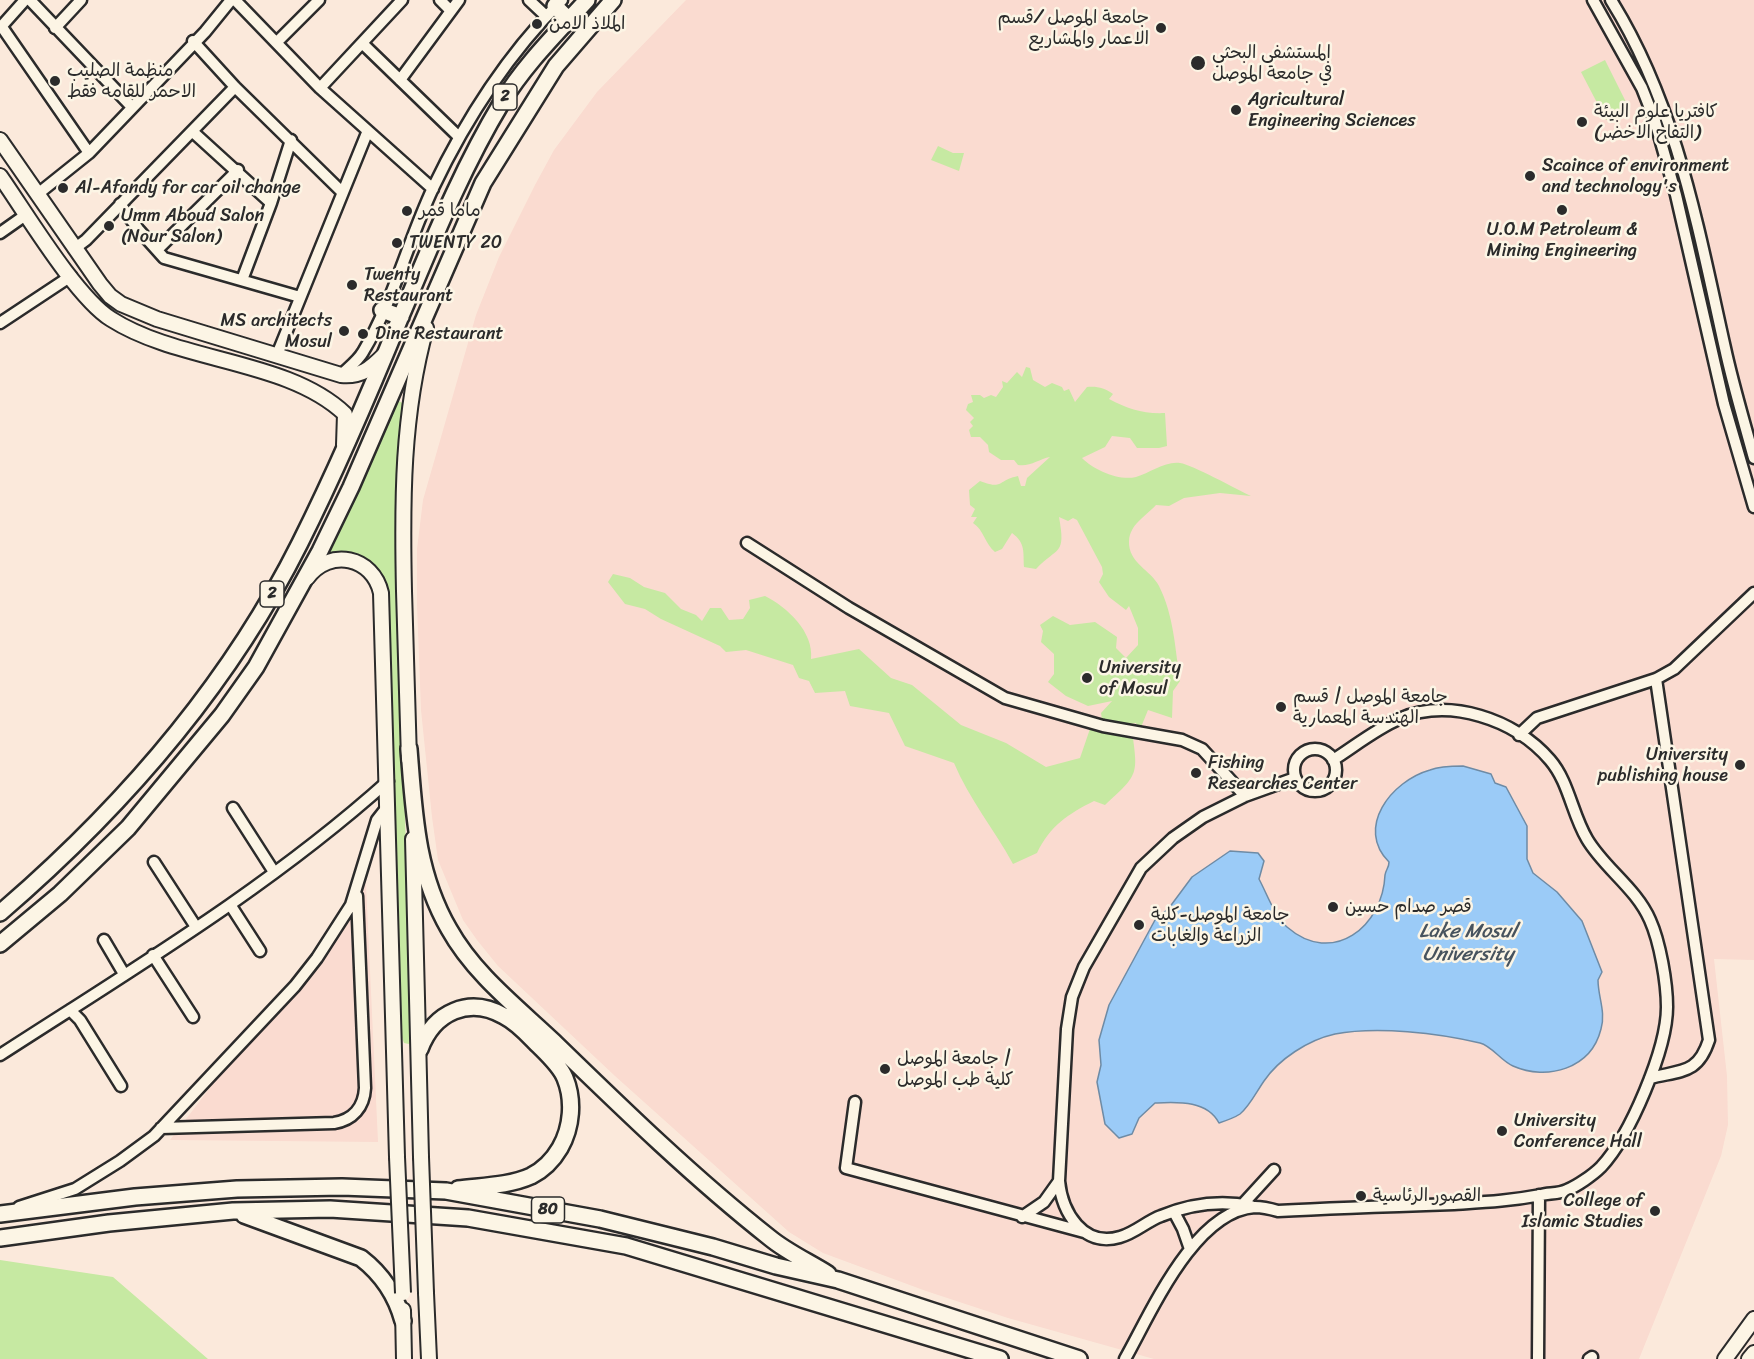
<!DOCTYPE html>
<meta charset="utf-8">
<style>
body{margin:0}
canvas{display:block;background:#fbe9db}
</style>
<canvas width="1754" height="1359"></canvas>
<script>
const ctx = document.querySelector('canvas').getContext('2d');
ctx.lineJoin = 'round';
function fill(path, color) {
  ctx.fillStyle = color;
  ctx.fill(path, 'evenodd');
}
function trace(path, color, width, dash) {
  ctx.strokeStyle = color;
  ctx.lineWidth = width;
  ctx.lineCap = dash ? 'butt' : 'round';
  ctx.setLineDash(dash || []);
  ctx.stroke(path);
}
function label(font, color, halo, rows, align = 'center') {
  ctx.font = font + ' Sriracha,"Playpen Sans Arabic",sans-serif';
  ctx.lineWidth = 5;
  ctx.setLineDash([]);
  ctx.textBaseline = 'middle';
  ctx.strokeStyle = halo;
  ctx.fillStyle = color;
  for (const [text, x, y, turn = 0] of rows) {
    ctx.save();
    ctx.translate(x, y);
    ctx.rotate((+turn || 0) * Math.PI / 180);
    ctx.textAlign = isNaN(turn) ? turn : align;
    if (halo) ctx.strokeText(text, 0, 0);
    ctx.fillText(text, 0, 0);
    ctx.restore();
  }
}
fill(new Path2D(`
 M 686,0 L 1754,0 L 1754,960 L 1714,959 L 1727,1076 L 1728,1125 L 1721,1156 L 1639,1359 L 1154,1359 L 1008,1318 L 926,1291 L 823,1253 L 789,1232 L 615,1076 L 498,966 L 477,940 L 463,920 L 438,860 L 432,817 L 421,710 L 417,605 L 417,549 L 423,500 L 476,315 L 499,257 L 535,185 L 554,150 L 597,92 Z
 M 366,884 L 378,1142 L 170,1140 Z`), '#fadbd0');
fill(new Path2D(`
 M 1605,60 L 1629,108 L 1606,120 L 1581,72 Z
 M 938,146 L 953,153 L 964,153 L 959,171 L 931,160 Z
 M 1026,367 L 1030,368 L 1033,380 L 1045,387 L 1052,383 L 1062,387 L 1064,391 L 1069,389 L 1075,402 L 1087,387 C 1097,386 1105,388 1113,394 L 1109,399 C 1128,409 1143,414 1165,413 L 1167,446 L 1159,448 L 1137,448 L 1130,438 L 1112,436 L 1105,447 L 1082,458 C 1094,470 1118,481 1136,477 C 1150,473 1165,461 1180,463 C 1193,465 1236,489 1251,496 L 1220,493 L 1184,498 L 1169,506 L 1156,505 C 1145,517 1130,524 1129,541 C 1128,563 1151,570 1159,586 C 1174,616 1175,648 1180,681 L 1173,691 L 1172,718 L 1148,710 L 1139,732 L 1136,723 L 1112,727 L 1132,731 C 1138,775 1139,774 1105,805 L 1094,801 C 1068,814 1050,826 1037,853 L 1013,864 C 994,829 969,799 954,763 L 905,746 L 889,713 L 850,706 L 845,691 L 815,693 L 809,681 L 799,678 L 793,665 L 746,650 L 726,652 L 720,646 L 661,619 L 645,609 L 625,604 L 608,582 L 613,574 L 630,578 L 644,587 L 665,593 L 681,609 L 696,615 L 702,621 L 710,608 L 721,608 L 729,620 L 743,619 L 750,608 L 749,600 L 765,596 C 787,607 814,632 811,659 L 859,649 L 891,678 L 912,685 L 961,725 L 1006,743 L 1046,767 L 1080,758 L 1092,723 L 1103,725 L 1101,713 L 1112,701 L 1088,706 L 1066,696 L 1048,682 L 1054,674 L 1054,654 L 1041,642 L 1043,631 L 1040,625 L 1053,616 L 1070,625 L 1095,622 L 1117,637 L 1116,648 L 1126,658 L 1138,645 L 1138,628 L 1129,606 L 1126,610 L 1109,597 L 1099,582 L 1103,574 L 1102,567 L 1077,520 L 1073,518 L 1068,521 L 1059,517 C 1066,556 1058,546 1036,569 L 1024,567 C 1023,553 1026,543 1012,533 L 1002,549 L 995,552 C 985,544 984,530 973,523 L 977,517 L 971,517 L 975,509 L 970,505 L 969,490 L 980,481 C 1004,490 996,481 1018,476 L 1021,486 L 1025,486 L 1027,478 L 1050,457 C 1039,459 1030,467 1018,465 L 1014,460 L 1001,460 L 989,452 L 988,445 L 980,437 L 971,437 L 969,430 L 973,426 L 970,422 L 974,418 L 966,410 L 968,404 L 973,402 L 971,395 L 980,395 L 984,398 L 991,395 L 996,397 L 1003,387 L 1002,381 L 1007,383 L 1017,372 L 1022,377 Z
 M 397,400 L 404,404 L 398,441 L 395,506 L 412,1034 L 409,1044 L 404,1043 L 401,1035 L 388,593 L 386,582 L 371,564 L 330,556 L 329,549 Z
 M 0,1260 L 113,1277 L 208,1359 L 0,1359 Z`), '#c6e9a2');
const water = new Path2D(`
 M 1463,766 L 1491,774 L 1495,783 L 1506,787 L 1527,826 L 1527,859 L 1533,873 L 1557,892 L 1582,921 L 1602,972 L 1598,980 C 1598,997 1606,1012 1601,1029 C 1591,1069 1547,1081 1513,1066 C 1501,1061 1492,1046 1480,1043 C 1438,1033 1377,1026 1335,1034 C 1308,1040 1279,1059 1264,1081 C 1257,1091 1249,1107 1240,1114 C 1234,1118 1225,1121 1219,1123 C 1207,1100 1178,1102 1155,1103 L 1139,1118 L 1132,1134 L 1119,1138 L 1105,1124 L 1097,1082 L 1101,1065 L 1099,1040 L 1109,1005 L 1155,920 L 1169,908 L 1192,877 L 1230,851 L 1258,853 L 1264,861 L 1259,879 C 1267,894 1275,917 1287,927 C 1333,967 1383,926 1385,875 C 1386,869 1389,868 1389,862 C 1355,828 1391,781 1430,770 C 1440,766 1452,766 1463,766 Z`);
fill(water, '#9bcbf7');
trace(water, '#6e8ba5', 1.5);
const minor = new Path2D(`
 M 30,0 L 131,106
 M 235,0 L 320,88 L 433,189
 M 440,0 L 451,11
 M 529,0 L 546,16
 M 1593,0 L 1642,88 L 1655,121 L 1676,195 L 1724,404 L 1754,507
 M 1611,0 C 1677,106 1698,228 1725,348 C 1733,385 1744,421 1754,458
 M 2,27 L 89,153
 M 0,28 L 25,0
 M 55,28 L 81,0
 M 193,41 L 235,87 L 341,191
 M 277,42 L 319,0
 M 362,43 L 459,137
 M 400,80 L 459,0
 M 320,88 L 402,0
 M 193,132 L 271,203
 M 39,193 L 89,153 L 205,32 L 231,0
 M 120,204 L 138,229 L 164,258 L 300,297
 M 0,233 L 27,214
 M 74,249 L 86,240 L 235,87
 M 157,250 L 238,170
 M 242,280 L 271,203 L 291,140
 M 0,323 L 71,276
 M 277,355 L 367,133
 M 341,375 C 348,368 358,361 363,352 C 393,302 408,241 433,188 C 465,121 509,53 562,0
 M 747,543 L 849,608 L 1005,698 L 1103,726 L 1182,740 L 1202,749 L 1245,796
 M 1519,735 L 1537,718 L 1656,679 L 1674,669 L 1754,593
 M1294 770a21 21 0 1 1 42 0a21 21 0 1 1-42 0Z
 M 233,808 L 274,872
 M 154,862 L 196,927
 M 231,906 L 260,951
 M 104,940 L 124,974
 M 153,955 L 193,1017
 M 70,1010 L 80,1020 L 121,1086
 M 0,1055 C 133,969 270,887 388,781
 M 1650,1078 C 1682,1070 1698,1074 1709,1040 L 1656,679
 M 855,1102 L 846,1168 L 1084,1232
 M 161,1128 L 334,1123 C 353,1120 364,1107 365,1088 L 357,896
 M 1242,1205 L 1274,1170
 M 1251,1206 C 1220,1200 1190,1204 1161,1216 C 1147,1221 1135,1233 1120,1237 C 1083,1248 1062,1212 1059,1181 L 1067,1029 L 1072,997 L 1084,967 L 1141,868 L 1173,838 L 1203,817 L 1245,796 L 1295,778
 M 19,1207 L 75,1189 L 120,1161 L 154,1136 L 295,986 L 317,958 L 351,905 L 377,820 L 388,806
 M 1174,1212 L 1183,1229 L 1190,1249
 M 1022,1217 L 1044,1202 L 1059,1181
 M 1125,1359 C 1151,1313 1194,1211 1255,1207 C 1262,1207 1271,1209 1278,1211 C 1336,1208 1395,1206 1454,1204 C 1486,1202 1509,1201 1541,1195 C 1549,1193 1559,1194 1567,1190 C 1577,1186 1593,1175 1601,1167 C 1630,1136 1667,1049 1667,1007 C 1667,983 1660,942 1650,920 C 1636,888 1604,868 1587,839 C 1572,814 1569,782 1550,760 C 1515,719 1449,697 1399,719 C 1376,729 1355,746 1333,760
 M 1538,1359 L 1539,1195
 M 1589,1359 L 1592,1357`);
const major = new Path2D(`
 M 0,140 L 100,284 L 110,296 L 121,304 L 157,319 L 341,375 C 361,377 370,369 384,355
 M 0,176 C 26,213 76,297 111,319 C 180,363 287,359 345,414 L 344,445
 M 307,578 C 330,547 373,557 381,593 L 397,1157
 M 409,759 C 407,703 406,647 404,591 C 402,501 402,415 426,328
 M 413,839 L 421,1157
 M 426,1293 L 429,1359
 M 403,1310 L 404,1359
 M 1725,1359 L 1754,1319
 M 1749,1359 L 1754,1353`);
const highway = new Path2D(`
 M 555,6 L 569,20
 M 382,310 L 401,317
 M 409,749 C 414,812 416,872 449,929 C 474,974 517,1007 554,1042 C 623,1109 694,1178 770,1238 C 787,1252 809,1262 828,1274
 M 0,913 C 121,809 228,687 300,543 C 337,469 370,392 401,316 C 432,243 461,170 502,102 C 525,64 558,32 587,0
 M 0,944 L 60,894 L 128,828 L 222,715 L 256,667 L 320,551 L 351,487 L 483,183 L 556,66 L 613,0
 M 420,1049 C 434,1012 469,996 504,1016 C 518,1023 528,1035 539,1046 C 548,1055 560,1066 565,1078 C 574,1100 572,1127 560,1148 C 553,1160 543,1170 531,1176 C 509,1186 481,1186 458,1189
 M 0,1214 L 135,1197 L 237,1189 L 342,1187 L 446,1191 L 600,1219 L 713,1247 L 776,1266 L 838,1280 L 1079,1359
 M 244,1215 L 361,1258 C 383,1275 396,1295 403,1321
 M 0,1238 L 109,1223 L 233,1211 L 330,1209 L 468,1218 L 626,1246 L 1000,1359`);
trace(minor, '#2b2b2b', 15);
trace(major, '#2b2b2b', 18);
trace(highway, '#2b2b2b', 20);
trace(minor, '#fcf5e5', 10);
trace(major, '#fcf5e5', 14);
trace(highway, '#fcf5e5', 15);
const majorBridge = new Path2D(`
 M 397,1157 L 403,1293
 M 421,1157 L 426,1293`);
trace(majorBridge, '#2b2b2b', 18, []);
trace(majorBridge, '#fcf5e5', 14);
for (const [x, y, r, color] of [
 [537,24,6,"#2b2b2b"],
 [1161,28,6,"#2b2b2b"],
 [1198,63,8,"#2b2b2b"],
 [55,81,6,"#2b2b2b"],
 [1236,110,6,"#2b2b2b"],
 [1582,122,6,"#2b2b2b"],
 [1530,176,6,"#2b2b2b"],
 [63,188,6,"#2b2b2b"],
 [1562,210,6,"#2b2b2b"],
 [407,211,6,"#2b2b2b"],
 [109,226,6,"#2b2b2b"],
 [397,243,6,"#2b2b2b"],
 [352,285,6,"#2b2b2b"],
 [344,331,6,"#2b2b2b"],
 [363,334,6,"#2b2b2b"],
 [1087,678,6,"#2b2b2b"],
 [1281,707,6,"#2b2b2b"],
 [1740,765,6,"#2b2b2b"],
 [1196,773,6,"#2b2b2b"],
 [1333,907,6,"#2b2b2b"],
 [1139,925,6,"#2b2b2b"],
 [885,1069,6,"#2b2b2b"],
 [1502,1131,6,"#2b2b2b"],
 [1361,1196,6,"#2b2b2b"],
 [1655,1211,6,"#2b2b2b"]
]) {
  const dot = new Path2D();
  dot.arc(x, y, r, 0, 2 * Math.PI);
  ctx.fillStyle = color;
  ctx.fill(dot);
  trace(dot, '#fcf5e5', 2);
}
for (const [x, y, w] of [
 [505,97,24],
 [272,594,24],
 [548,1210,33]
]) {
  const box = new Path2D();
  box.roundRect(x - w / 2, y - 13, w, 26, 4.5);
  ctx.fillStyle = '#fcf5e5';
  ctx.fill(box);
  trace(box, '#2b2b2b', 1.5);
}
label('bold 16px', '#2b2b2b', null, [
 ["2",505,97],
 ["2",272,594],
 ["80",548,1210]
]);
label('18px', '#2b2b2b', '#fcf5e5', [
 ["جامعة الموصل /قسم",1149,18,"right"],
 ["الاعمار والمشاريع",1149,39,"right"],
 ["الملاذ الامن",549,24],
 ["المستشفى البحثي",1212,53],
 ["في جامعة الموصل",1212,74],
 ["منظمة الصليب",67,71],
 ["الاحمر للقامه فقط",67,92],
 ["Agricultural",1248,100],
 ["Engineering Sciences",1248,121],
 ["كافتريا علوم البيئة",1594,112],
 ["(التفاح الاخضر)",1594,133],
 ["Scaince of environment",1542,166],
 ["and technology's",1542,187],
 ["Al-Afandy for car oil change",75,188],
 ["ماما قمر",419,211],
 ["Umm Aboud Salon",121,216],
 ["(Nour Salon)",121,237],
 ["U.O.M Petroleum &",1562,230,"center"],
 ["Mining Engineering",1562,251,"center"],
 ["TWENTY 20",409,243],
 ["Twenty",364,275],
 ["Restaurant",364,296],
 ["MS architects",332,321,"right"],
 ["Mosul",332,342,"right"],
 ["Dine Restaurant",375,334],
 ["University",1099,668],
 ["of Mosul",1099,689],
 ["جامعة الموصل | قسم",1293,697],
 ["الهندسة المعمارية",1293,718],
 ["University",1728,755,"right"],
 ["publishing house",1728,776,"right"],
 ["Fishing",1208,763],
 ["Researches Center",1208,784],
 ["قصر صدام حسين",1345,907],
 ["جامعة الموصل-كلية",1151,915],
 ["الزراعة والغابات",1151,936],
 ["جامعة الموصل |",897,1059],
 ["كلية طب الموصل",897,1080],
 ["University",1514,1121],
 ["Conference Hall",1514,1142],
 ["القصور الرئاسية",1373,1196],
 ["College of",1643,1201,"right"],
 ["Islamic Studies",1643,1222,"right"]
], 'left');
label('italic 20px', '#47535e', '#fcf5e5', [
 ["Lake Mosul",1468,932],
 ["University",1468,955]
]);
</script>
